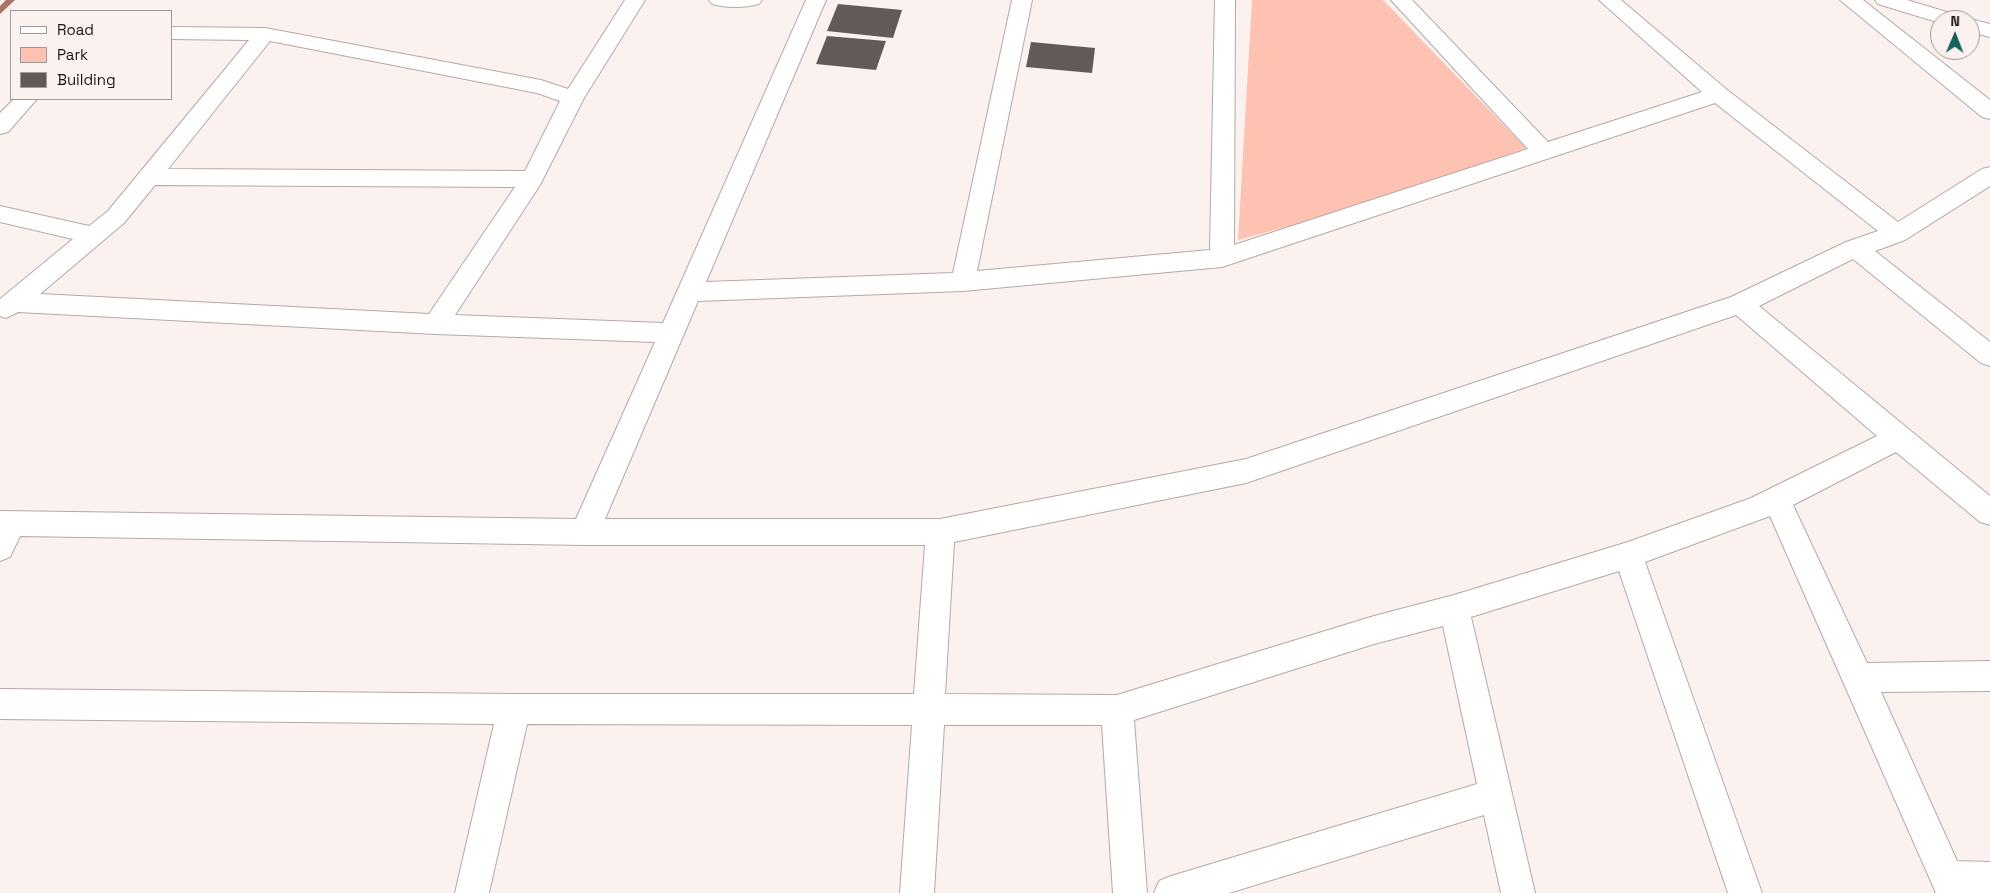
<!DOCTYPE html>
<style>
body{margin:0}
#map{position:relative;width:1990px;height:893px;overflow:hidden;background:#fbf1ee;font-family:"Space Grotesk",sans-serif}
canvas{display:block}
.legend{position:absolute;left:10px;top:10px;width:162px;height:90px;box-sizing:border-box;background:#fbf1ee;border:1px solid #a19997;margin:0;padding:6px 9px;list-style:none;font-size:15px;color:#191615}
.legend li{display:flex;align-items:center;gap:10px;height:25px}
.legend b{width:25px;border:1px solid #a19997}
.north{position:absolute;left:1930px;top:10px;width:50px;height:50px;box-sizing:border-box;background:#fbf1ee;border:1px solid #a19997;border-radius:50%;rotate:1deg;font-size:14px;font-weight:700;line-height:20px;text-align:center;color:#191615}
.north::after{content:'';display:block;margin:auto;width:18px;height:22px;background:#17635c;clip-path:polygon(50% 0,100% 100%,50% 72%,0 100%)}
</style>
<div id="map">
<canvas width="1990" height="893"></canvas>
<ul class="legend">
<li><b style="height:6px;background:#fff"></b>Road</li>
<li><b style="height:14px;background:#fec2b2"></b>Park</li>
<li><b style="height:14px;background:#635a58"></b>Building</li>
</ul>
<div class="north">N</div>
</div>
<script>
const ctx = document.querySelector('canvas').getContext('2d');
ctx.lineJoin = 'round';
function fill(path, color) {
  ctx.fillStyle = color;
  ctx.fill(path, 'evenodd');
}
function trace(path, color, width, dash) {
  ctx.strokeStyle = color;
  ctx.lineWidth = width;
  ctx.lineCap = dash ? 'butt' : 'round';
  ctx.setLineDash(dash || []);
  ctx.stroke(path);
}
fill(new Path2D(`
 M 1252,0 L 1383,0 L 1526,148 L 1395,197 L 1238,240 Z`), '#fec2b2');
fill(new Path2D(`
 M 6,0 L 15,0 L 0,14 L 0,6 Z`), '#a77466');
fill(new Path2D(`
 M 838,4 L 902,10 L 893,38 L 827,31 Z
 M 827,36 L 886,41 L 876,70 L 816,64 Z
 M 1031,42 L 1095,48 L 1092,73 L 1026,67 Z`), '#635a58');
const minor = new Path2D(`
 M 625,0 L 645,0 L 584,98 L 540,185 L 455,315 L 663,323 L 806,0 L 826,0 L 706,282 L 953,273 L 1012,0 L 1032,0 L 977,271 L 1210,250 L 1215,0 L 1235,0 L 1234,245 L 1528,149 L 1391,0 L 1412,0 L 1548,142 L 1702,92 L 1599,0 L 1621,0 L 1726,89 L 1898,222 L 1982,169 L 1990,167 L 1990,186 L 1905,240 L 1875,251 L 1990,342 L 1990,366 L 1981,363 L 1853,259 L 1759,306 L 1990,496 L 1990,525 L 1980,522 L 1896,452 L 1793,505 L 1867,663 L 1990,661 L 1990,691 L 1881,692 L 1957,861 L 1990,862 L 1990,893 L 1936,893 L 1770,516 L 1645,562 L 1762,893 L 1728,893 L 1619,571 L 1471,617 L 1535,893 L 1501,893 L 1484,815 L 1229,893 L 1154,893 L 1159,881 L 1171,876 L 1477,784 L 1443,626 L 1374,644 L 1134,720 L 1147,893 L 1113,893 L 1102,725 L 944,725 L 934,893 L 900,893 L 912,725 L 527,724 L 489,893 L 455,893 L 494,724 L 0,719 L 0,689 L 514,694 L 914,694 L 925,545 L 585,545 L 20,536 L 10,557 L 0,561 L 0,511 L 576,519 L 655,342 L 436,334 L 18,312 L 6,318 L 0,316 L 0,299 L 73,239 L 0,222 L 0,206 L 89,226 L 108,211 L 249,40 L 171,39 L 171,27 L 265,28 L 541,80 L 568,89 ZM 270,41 L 537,93 L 560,101 L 525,171 L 168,169 ZM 1715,103 L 1878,231 L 1846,242 L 1731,297 L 1246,459 L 940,519 L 605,519 L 698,301 L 963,291 L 1222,267 ZM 155,185 L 515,187 L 429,314 L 40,294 L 124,223 ZM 1736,315 L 1877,436 L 1751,498 L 1628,542 L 1454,595 L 1374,616 L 1117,695 L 945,694 L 954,542 L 1246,483 Z
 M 709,0 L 762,0 L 759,4 C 745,8 726,8 712,4 Z
 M 1875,0 L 1907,0 L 1960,16 L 1963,20 L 1940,20 L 1940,23 L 1878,4 Z
 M 1970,19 L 1990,24 L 1990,37 L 1970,32 L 1970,20 L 1965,20 Z
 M 14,99 L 37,99 L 8,132 L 0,134 L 0,113 Z`);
const tertiary = new Path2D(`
 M 1840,0 L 1863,0 L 1990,100 L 1990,119 L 1982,117 Z`);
trace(minor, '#b3aaa7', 2);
trace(tertiary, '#b3aaa7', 2);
fill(minor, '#fff');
fill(tertiary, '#fff');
</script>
